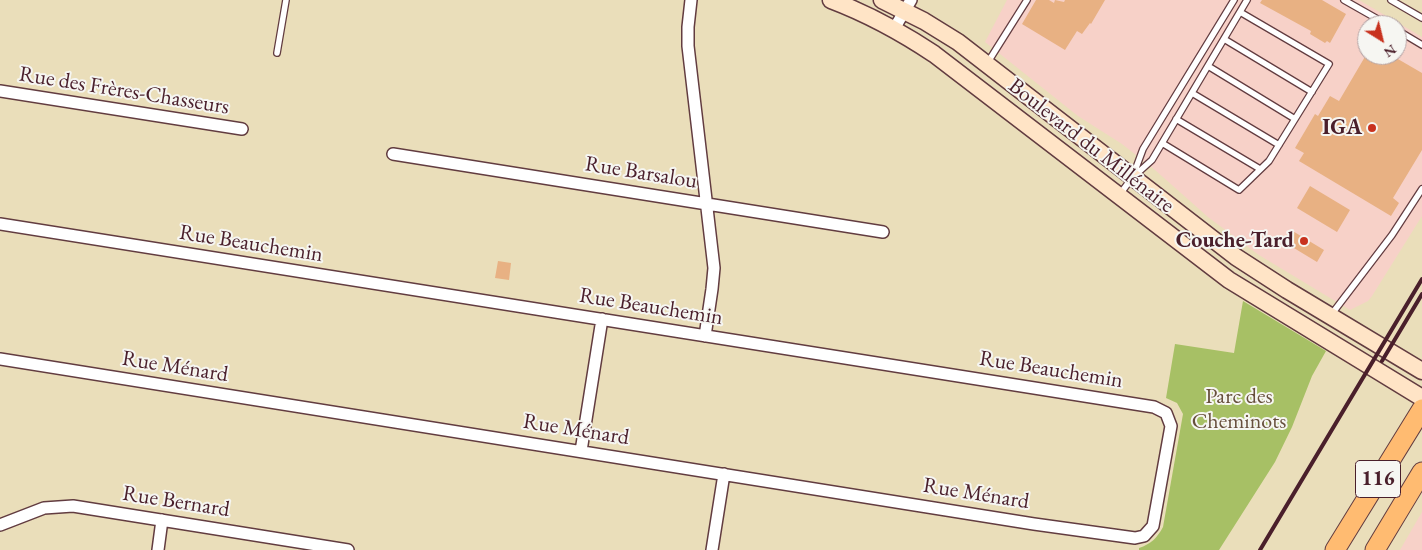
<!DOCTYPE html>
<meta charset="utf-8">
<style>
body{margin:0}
#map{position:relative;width:1422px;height:550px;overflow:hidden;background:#eadeba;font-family:"EB Garamond",serif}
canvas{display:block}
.north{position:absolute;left:1357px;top:15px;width:50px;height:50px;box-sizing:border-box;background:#f6f6f2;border:1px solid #b1a0a2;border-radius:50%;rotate:144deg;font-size:14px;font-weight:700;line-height:20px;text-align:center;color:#4a1f2b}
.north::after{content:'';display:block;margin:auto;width:18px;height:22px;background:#c8321e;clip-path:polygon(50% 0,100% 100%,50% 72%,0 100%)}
</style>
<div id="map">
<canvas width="1422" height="550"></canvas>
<div class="north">N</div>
</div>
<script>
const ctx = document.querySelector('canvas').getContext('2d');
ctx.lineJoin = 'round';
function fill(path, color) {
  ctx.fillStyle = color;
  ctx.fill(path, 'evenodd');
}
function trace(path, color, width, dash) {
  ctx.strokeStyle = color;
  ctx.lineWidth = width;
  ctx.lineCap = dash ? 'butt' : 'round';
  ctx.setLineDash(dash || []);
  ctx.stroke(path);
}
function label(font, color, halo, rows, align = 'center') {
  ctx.font = font + ' "EB Garamond",serif';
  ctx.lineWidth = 4;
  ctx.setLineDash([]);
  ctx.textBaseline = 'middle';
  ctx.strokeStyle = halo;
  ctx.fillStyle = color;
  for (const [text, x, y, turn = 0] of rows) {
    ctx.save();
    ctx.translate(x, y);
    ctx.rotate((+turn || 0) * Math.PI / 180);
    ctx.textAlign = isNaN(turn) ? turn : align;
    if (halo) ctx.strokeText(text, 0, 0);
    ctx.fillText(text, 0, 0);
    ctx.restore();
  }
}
fill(new Path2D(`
 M 1007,0 L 1359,0 L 1422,37 L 1422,216 L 1372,296 L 1368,301 L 1350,310 L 1259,255 L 1208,217 L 1155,170 L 1122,144 L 1078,116 L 985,42 ZM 1367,25 L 1397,25 L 1397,55 L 1367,55 Z
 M 1422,512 L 1422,550 L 1400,550 Z`), '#f7d1c8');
fill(new Path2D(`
 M 1243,301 L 1326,351 L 1312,376 L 1292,427 L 1275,462 L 1219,550 L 1139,550 L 1139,548 C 1151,544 1157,538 1163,527 L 1183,414 L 1177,403 L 1166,398 L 1175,344 L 1234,353 Z`), '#a7c065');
fill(new Path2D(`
 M 1036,0 L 1049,0 L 1054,3 L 1055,0 L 1064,2 L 1065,0 L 1105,0 L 1091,24 L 1090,23 L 1082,34 L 1077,31 L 1065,50 L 1022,24 Z
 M 1262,0 L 1322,0 L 1346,14 L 1330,43 L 1327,41 L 1325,43 L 1310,34 L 1311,31 L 1260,3 Z
 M 1366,55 L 1391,55 L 1422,73 L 1422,150 L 1393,198 L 1399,203 L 1391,216 L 1299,161 L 1304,153 L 1295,148 L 1315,114 L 1318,116 L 1330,96 L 1339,101 Z
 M 1310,186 L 1350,210 L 1337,232 L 1297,208 Z
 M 1291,230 L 1324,250 L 1317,262 L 1284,242 Z
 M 498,261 L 511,263 L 509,280 L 495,278 Z`), '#e8b183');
const lane = new Path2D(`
 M 1344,0 L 1388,25
 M 1391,0 L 1422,18
 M 1397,30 L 1422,45
 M 1224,39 L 1312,92
 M 277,53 L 286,0
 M 988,62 L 1027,0
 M 1208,66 L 1295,119
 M 1192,93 L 1279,145
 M 1176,119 L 1260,169
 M 1162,143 L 1239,190 L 1269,161 L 1329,64 L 1240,12
 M 1133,176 L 1143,149 L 1234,0
 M 1120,194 L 1132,178 L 1152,160 L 1247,0
 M 1331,315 L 1392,235 L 1422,189`);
const street = new Path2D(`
 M 691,0 L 688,27 L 688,46 L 714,268 L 712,289 L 705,336
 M 894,29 L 911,0
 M 0,91 L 242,129
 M 393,154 L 883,232
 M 0,224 L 1154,407 L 1166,413 L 1171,426 L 1153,526 L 1144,536 L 1135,538 L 1034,524 L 0,359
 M 581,451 L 602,319
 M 0,525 L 44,508 L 73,506 L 348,550
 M 158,550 L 162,520
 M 712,550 L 724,474`);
const secondary = new Path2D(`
 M 831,0 C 868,14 901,32 934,54 L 1229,280 L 1422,398
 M 882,0 L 924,21 L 958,42 L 1236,257 L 1287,290 L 1422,371`);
const primary = new Path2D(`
 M 1335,550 L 1422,409
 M 1375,550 L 1422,472`);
trace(lane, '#623c40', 8);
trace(street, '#623c40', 14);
trace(secondary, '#623c40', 19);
trace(primary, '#623c40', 21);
trace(lane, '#fff', 5.5);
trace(street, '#fff', 11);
trace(secondary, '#ffe4c6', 16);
trace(primary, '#ffbb71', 19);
trace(new Path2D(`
 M 1382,361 L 1422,294
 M 1260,550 L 1422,279`), '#4a1f2b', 4);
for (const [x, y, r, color] of [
 [1372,128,5,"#c8321e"],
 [1304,241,5,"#c8321e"]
]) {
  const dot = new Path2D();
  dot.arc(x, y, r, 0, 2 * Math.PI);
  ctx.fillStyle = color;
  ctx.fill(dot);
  trace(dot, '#f6f6f2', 2);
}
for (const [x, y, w] of [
 [1378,479,45]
]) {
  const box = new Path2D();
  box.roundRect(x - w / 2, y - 18.5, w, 37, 4);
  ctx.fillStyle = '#f6f6f2';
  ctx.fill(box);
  trace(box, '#4a1f2b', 1);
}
label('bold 21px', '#4a1f2b', null, [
 ["116",1378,479]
]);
label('22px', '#4a1f2b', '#f6f6f2', [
 ["Rue des Frères-Chasseurs",124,91,9],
 ["Boulevard du Millénaire",1091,146,38],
 ["Rue Barsalou",641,173,9],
 ["Rue Beauchemin",251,244,9],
 ["Rue Beauchemin",651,307,9],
 ["Rue Ménard",175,367,9],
 ["Rue Beauchemin",1051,370,9],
 ["Rue Ménard",576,430,9],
 ["Rue Ménard",976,494,9],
 ["Rue Bernard",176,502,9]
]);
label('bold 22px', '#4a1f2b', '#f6f6f2', [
 ["IGA",1362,128],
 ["Couche-Tard",1294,241]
], 'right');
label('22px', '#664f3c', '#f6f6f2', [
 ["Parc des",1239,397],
 ["Cheminots",1239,422]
]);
</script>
